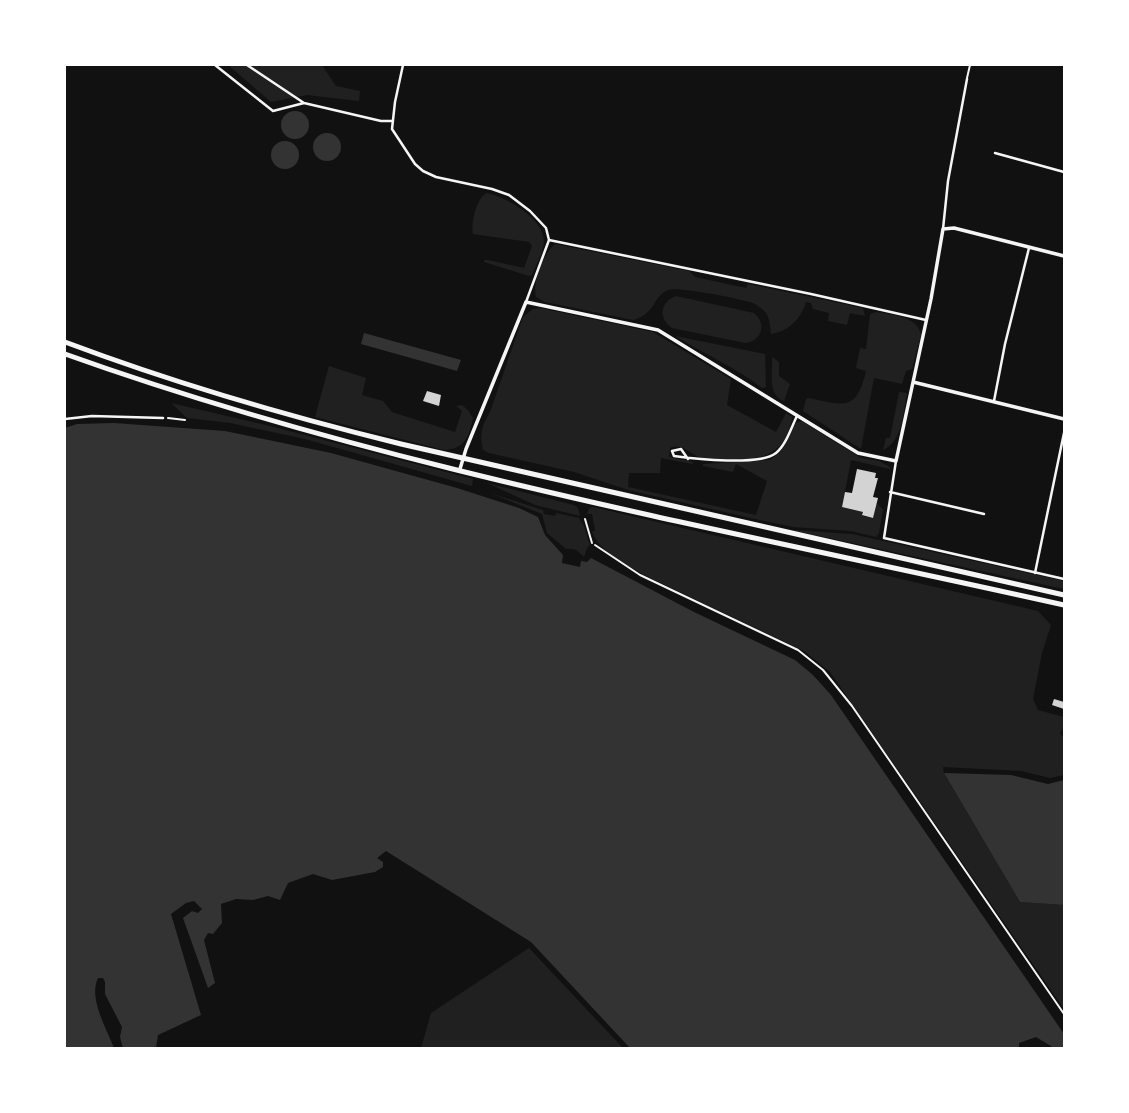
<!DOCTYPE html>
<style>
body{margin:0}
#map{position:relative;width:1129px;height:1113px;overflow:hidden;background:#111;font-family:"IBM Plex Sans",sans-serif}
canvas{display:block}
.frame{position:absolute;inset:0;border:66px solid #fff;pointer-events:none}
</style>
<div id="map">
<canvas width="1129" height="1113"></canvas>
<div class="frame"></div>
</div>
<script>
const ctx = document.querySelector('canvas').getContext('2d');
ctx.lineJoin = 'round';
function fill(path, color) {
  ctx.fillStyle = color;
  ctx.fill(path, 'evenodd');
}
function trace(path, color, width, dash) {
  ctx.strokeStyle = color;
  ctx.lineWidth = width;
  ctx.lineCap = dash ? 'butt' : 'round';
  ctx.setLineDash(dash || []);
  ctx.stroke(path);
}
fill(new Path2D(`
 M 228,65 L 322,65 L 336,86 L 360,91 L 359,101 L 307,95 L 271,102 Z
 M 487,193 C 506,197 545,219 544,242 C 543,253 536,265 532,275 L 529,276 L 484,262 L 484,260 L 488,260 L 524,268 L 532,246 L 529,242 L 473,234 C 471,223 476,198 487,193 Z
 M 555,244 L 689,271 L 695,277 L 746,288 L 748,284 L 863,308 L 865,316 L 850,313 L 847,325 L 828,321 L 829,313 L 813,309 L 811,303 L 806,302 C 801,319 789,331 771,334 C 770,327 770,319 766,313 C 764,310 757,305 753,303 C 741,299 678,286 668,290 C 652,297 656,314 633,320 L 545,302 L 536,297 C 532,283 544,253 555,244 Z
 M 676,296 L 754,313 C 767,324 762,341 745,343 L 672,328 C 658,318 660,302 676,296 Z
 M 540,308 L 653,332 L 731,379 L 727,405 L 776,432 L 786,413 L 792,417 C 784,468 744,458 705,459 C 691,456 682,442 670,448 L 669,457 L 693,462 L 693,464 L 661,458 L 660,473 L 629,473 L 628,487 L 756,515 L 767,481 L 736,464 L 733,472 L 703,466 L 703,464 L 770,460 L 781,451 L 796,423 L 802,421 L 861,458 L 879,461 L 890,467 L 890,469 L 851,460 L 842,507 L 863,512 L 863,516 L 873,518 L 877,503 L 883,510 L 879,533 L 876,537 L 851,531 L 793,527 L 755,519 L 628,490 L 574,472 L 489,453 L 483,450 C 479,435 482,425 490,412 L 523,317 L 533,309 Z
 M 876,312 C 892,315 918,316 921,335 L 912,369 L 906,371 L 902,384 L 874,378 L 861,449 L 803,411 L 806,399 L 809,398 C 844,406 857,411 866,371 L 856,368 L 860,348 L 866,349 L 870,314 Z
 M 675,336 L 765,354 L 766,387 L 762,388 C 735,367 704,354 675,336 Z
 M 772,357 L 779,362 L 779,376 L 790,384 L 784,401 C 767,396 773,371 772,357 Z
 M 329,366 L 366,378 L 362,395 L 383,401 L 392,412 L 455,432 L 462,411 L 456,406 L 462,405 L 468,410 L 473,418 C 469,437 465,449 444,450 L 315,417 Z
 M 899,392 L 907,393 C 903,413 903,441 883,450 L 886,438 L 890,438 Z
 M 171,403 L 270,426 L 473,479 L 472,486 L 305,439 L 230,423 L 187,418 Z
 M 487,483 L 574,505 L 578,508 L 580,516 L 535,505 Z
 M 490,493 L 543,510 L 544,514 L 555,516 L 556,513 L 579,518 L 584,526 L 590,546 L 588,546 L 584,557 C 577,551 577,548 566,549 L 547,533 L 542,514 Z
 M 593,507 L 1038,611 L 1051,625 L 1042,653 L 1033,699 L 1038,710 L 1064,717 L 1064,727 L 1060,733 L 1064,738 L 1064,775 L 1050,778 L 1021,771 L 943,767 L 944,773 L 1020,902 L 1064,905 L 1064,1009 L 830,672 L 804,651 L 644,575 C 624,563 601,553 592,532 L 595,530 L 592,514 L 587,514 L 589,508 Z
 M 792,530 L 852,534 L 1064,581 L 1064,589 Z
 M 529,948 L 623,1048 L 421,1048 L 431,1013 Z`), '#202020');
fill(new Path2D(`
 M281 125a14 14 0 1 1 28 0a14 14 0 1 1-28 0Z
 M313 147a14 14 0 1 1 28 0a14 14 0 1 1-28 0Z
 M271 155a14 14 0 1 1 28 0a14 14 0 1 1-28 0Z
 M 364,333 L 461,360 L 457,371 L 361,344 Z
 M 114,423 L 225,431 L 331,453 L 457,488 L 519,508 L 538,517 L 545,535 L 563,555 L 562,563 L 580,567 L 581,561 L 587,562 L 591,558 L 694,612 L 795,660 L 813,675 L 831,695 L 1064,1034 L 1064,1048 L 1054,1048 L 1036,1037 L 1019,1043 L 1019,1048 L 630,1048 L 531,942 L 386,851 L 377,858 L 383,862 L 383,867 L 375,872 L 332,880 L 313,874 L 288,883 L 280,900 L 268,896 L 253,900 L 236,899 L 221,904 L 222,923 L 213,934 L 208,933 L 204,940 L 215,983 L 208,988 L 183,918 L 192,911 L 198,913 L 202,909 L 194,901 L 186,903 L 171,914 L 201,1015 L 158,1035 L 156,1048 L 123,1048 L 120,1037 L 122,1027 L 105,994 L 105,982 L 103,978 L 98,978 C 88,998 107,1029 114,1048 L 65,1048 L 65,428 L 77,424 Z
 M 944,773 L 1011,775 L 1048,784 L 1064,780 L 1064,905 L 1020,902 Z`), '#333');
fill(new Path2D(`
 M 427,391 L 441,395 L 439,406 L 423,401 Z
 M 857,469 L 876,473 L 875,478 L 878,478 L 873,497 L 878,498 L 873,518 L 862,515 L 863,512 L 842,507 L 845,492 L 852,493 Z
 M 1054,699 L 1064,702 L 1064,709 L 1052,705 Z`), '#d3d3d3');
trace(new Path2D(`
 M 168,418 L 185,420
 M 595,545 L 640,575 L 798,650 L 823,670 L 852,706 L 1064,1014`), '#f5f5f5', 2);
trace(new Path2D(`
 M 967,78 L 970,65
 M 585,519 L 592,543`), '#f5f5f5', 2);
trace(new Path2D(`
 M 215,65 L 273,111 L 304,103 L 381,121 L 392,121
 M 247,65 L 304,103
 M 403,65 L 395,102 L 392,129 L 415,164 L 423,171 L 436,177 L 492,189 L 509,195 L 530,211 L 546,228 L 549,240 L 526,302
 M 995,153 L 1064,172
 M 943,229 L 948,181 L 967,79
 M 549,240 L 811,294 L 926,320
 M 994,401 L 1005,344 L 1029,248
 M 65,419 L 92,416 L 163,418
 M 688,459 L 681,449 L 672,451 L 674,456 C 695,459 760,466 776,453 C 786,445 791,428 797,416
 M 896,461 L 884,538 L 1064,579
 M 890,492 L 984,514
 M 1035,573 L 1064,433`), '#f5f5f5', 2.5);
trace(new Path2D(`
 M 913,382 L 1064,419
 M 460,469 L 466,449 L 526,302 L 658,330 L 858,453 L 896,461 L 931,299 L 943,229 L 954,228 L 1064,256`), '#f5f5f5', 3.5);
trace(new Path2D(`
 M 65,342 C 174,383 287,416 401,444 L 1064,595
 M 65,354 C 389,470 729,530 1064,605`), '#f5f5f5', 5);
</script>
